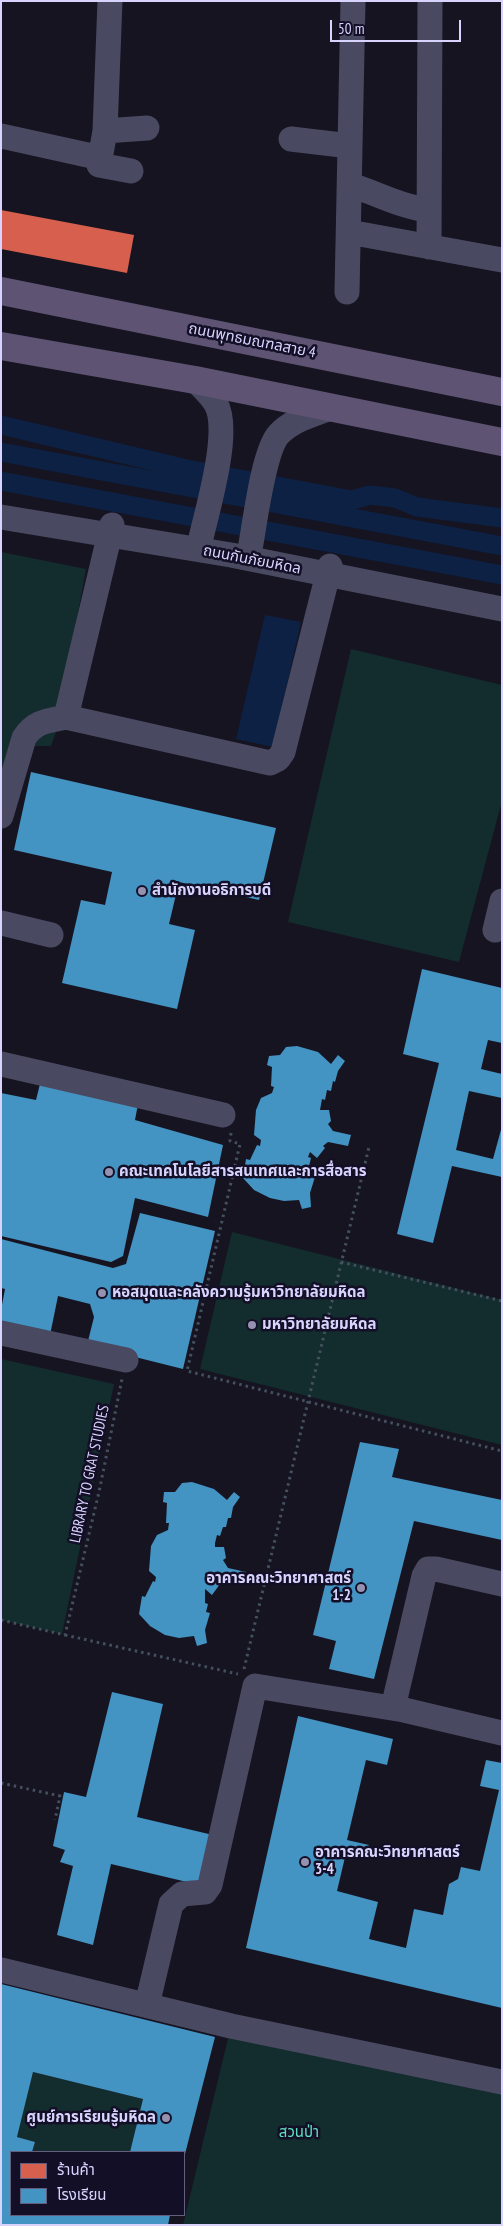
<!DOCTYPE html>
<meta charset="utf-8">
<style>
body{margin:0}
#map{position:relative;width:503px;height:2226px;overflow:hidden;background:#161421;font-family:"PT Sans Narrow","Noto Sans Thai",sans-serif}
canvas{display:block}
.frame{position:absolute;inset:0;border:2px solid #d9d4ff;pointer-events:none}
.legend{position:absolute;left:10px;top:2151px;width:175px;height:65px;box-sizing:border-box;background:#130f26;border:1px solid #625e7d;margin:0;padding:6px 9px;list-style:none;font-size:15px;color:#d9d4ff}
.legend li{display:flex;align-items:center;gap:10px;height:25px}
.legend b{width:25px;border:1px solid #625e7d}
.scale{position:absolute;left:330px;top:20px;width:131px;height:22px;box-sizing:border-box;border:2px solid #d9d4ff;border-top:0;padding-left:6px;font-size:15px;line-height:18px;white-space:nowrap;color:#d9d4ff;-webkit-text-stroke:4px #130f26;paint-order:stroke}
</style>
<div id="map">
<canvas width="503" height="2226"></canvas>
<div class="frame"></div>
<ul class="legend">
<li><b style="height:14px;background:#d6604d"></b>ร้านค้า</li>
<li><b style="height:14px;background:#4393c3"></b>โรงเรียน</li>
</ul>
<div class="scale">50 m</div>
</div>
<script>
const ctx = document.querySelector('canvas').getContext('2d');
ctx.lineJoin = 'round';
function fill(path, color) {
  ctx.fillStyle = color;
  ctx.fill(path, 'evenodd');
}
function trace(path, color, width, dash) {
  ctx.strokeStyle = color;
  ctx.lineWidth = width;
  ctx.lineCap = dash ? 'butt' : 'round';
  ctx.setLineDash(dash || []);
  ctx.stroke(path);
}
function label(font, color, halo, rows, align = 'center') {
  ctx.font = font + ' "PT Sans Narrow","Noto Sans Thai",sans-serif';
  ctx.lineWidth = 5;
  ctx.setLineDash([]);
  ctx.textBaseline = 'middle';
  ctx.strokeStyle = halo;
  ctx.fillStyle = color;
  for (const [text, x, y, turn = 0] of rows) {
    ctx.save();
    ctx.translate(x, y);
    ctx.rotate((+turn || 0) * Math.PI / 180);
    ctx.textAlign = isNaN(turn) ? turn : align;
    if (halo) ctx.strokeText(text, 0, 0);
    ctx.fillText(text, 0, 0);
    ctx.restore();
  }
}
fill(new Path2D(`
 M 1,552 L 86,569 L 57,729 L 51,746 L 22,746 L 1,837 Z
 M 351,649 L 502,685 L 502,801 L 459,962 L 288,922 Z
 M 232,1232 L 502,1300 L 502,1445 L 200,1369 Z
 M 1,1359 L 114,1384 L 62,1634 L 1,1620 Z
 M 231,2026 L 502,2082 L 502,2225 L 183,2225 Z
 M 33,2072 L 143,2099 L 130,2152 L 32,2152 L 35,2142 L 17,2137 Z`), '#132c2d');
fill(new Path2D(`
 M 265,615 L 301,622 L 273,747 L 236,739 Z`), '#0d2144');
fill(new Path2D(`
 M 1,210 L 134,235 L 127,273 L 1,249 Z`), '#d6604d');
fill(new Path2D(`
 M 31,772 L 276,828 L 259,900 L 179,882 L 169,924 L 195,930 L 177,1009 L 62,983 L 81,900 L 105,905 L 112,872 L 14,850 Z
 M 422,969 L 502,988 L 502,1043 L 488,1040 L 481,1069 L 502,1074 L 502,1098 L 469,1091 L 456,1150 L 493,1159 L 502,1126 L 502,1177 L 452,1166 L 433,1243 L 397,1234 L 439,1063 L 403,1054 Z
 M 297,1046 L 318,1052 L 331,1064 L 338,1055 L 345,1061 L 338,1071 L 335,1082 L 333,1081 L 331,1091 L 327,1090 L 325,1100 L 322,1099 L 320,1110 L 329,1110 L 331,1121 L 328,1124 L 333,1131 L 351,1135 L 348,1146 L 328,1142 L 323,1146 L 325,1148 L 317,1158 L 310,1152 L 308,1157 L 311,1158 L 309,1166 L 313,1167 L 311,1176 L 315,1177 L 310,1193 L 311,1207 L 302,1209 L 299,1200 L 284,1201 L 270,1198 L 254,1190 L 243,1178 L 246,1159 L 250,1160 L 257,1145 L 260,1146 L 261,1140 L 254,1135 L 256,1110 L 261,1098 L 272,1093 L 274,1087 L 271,1086 L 272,1067 L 267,1065 L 269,1056 L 280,1055 L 286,1047 Z
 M 41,1080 L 138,1104 L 135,1120 L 223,1145 L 208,1217 L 135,1198 L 123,1256 L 111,1262 L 1,1236 L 1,1093 L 36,1100 Z
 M 140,1213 L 215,1231 L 183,1369 L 87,1345 L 94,1317 L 90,1304 L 58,1296 L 49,1340 L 1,1330 L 1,1310 L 5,1289 L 1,1288 L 1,1239 L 113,1268 L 126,1264 Z
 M 360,1442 L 399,1449 L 392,1477 L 502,1500 L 502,1540 L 414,1521 L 374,1679 L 329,1669 L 336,1641 L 313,1635 Z
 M 192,1482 L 214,1489 L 227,1500 L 234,1492 L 240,1497 L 233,1507 L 231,1518 L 228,1518 L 226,1527 L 223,1527 L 220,1536 L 217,1535 L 215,1543 L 215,1547 L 224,1547 L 226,1558 L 223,1560 L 228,1568 L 246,1572 L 244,1583 L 224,1578 L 219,1582 L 220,1584 L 212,1595 L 205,1589 L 205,1603 L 208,1604 L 206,1612 L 210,1613 L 205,1630 L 207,1643 L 197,1646 L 194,1636 L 179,1638 L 165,1635 L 150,1626 L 139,1614 L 142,1596 L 145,1597 L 153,1581 L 155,1582 L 156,1577 L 149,1571 L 151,1546 L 157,1535 L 168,1530 L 169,1523 L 166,1523 L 167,1503 L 163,1502 L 164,1492 L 175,1492 L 182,1483 Z
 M 112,1692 L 163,1704 L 137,1817 L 213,1835 L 204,1886 L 111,1864 L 93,1945 L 57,1935 L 73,1866 L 60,1862 L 65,1850 L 53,1846 L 64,1792 L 86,1797 Z
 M 298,1716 L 393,1739 L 387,1765 L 366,1760 L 347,1840 L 369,1845 L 366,1858 L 346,1853 L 337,1891 L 378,1902 L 369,1939 L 406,1948 L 414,1909 L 443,1915 L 449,1884 L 458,1879 L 461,1867 L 480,1871 L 499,1790 L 480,1786 L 486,1760 L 502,1763 L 502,2008 L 246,1948 Z
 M 1,1984 L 215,2037 L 184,2158 L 184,2152 L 130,2152 L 143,2099 L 33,2072 L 17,2137 L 35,2142 L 32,2152 L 11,2152 L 11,2215 L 170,2215 L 168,2225 L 1,2225 Z`), '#4393c3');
trace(new Path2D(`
 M 1,425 L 187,469 L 352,500 L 370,495 L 395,498 L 417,507 L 502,518
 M 1,452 L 502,546
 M 1,481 L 502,575`), '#0d2144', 19);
trace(new Path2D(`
 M 231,1133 L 230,1141 L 240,1144 L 187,1371 L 502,1451
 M 341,1262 L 502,1301
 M 1,1620 L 65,1635 L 99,1492 L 122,1379
 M 65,1635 L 238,1674
 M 244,1669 L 369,1147
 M 1,1783 L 60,1796 L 55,1820`), '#44505f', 3, [2.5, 4]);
trace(new Path2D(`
 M 110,1 L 105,131 L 99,165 L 131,171
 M 105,131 L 147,128
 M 1,136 L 101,158
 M 291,139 L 350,146
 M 350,185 C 377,193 401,207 429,210
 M 349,232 L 502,260
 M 429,247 L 430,1
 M 347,292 L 353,1
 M 195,380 C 202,387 211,395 216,404 C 231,431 208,507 201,538
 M 1,517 L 231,555 L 502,609
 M 112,525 L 66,717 L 270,763 L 278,759 L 283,752 L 330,566
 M 250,549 C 255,524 263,451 279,434 C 292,420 312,415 330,408
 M 1,816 L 24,738 C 35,721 47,721 66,717
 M 1,923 L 51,935
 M 495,930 L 502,901
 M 1,1064 L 223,1115
 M 1,1333 L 126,1360
 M 502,1584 L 436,1569 L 428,1569 L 424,1576 L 395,1699 L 398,1706 L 404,1710 L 502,1733
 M 1,1970 L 231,2026 L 502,2082
 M 147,2005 L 171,1904 L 182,1894 L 205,1892 L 210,1885 L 255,1686 L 404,1710`), '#4a4962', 25);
trace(new Path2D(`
 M 1,291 L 502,392
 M 1,346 L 195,380 L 502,442`), '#5e5373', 28);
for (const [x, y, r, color] of [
 [142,891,5,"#9591b1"],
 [109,1172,5,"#9591b1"],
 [102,1293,5,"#9591b1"],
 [252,1325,5,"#9591b1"],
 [361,1588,5,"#9591b1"],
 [305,1862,5,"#9591b1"],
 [166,2118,5,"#9591b1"]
]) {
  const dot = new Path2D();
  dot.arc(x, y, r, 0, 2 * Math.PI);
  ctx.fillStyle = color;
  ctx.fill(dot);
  trace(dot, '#130f26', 2);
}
label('15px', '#d9d4ff', '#130f26', [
 ["ถนนพุทธมณฑลสาย 4",252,341,11],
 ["ถนนกันภัยมหิดล",252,560,11],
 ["LIBRARY TO GRAT STUDIES",90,1474,-78]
]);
label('bold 15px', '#d9d4ff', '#130f26', [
 ["สำนักงานอธิการบดี",152,891],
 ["คณะเทคโนโลยีสารสนเทศและการสื่อสาร",119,1172],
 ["หอสมุดและคลังความรู้มหาวิทยาลัยมหิดล",112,1293],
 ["มหาวิทยาลัยมหิดล",262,1325],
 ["อาคารคณะวิทยาศาสตร์",351,1579,"right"],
 ["1-2",351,1596,"right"],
 ["อาคารคณะวิทยาศาสตร์",315,1853],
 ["3-4",315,1870],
 ["ศูนย์การเรียนรู้มหิดล",156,2118,"right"]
], 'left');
label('15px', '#5fe0c0', '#130f26', [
 ["สวนป่า",299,2133]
]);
</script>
